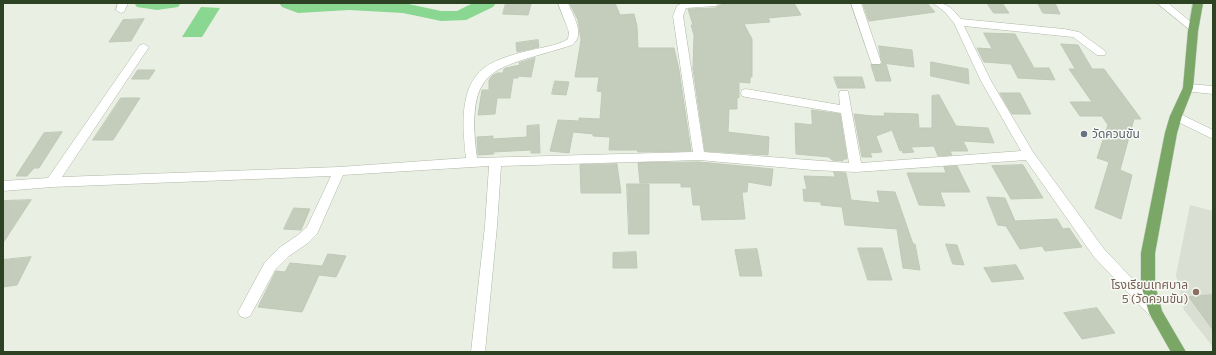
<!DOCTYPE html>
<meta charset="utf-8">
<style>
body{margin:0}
#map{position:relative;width:1216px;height:355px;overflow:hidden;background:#eaefe4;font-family:Commissioner,sans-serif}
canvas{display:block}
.frame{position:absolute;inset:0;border:4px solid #2d4222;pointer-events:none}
</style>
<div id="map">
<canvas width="1216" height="355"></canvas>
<div class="frame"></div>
</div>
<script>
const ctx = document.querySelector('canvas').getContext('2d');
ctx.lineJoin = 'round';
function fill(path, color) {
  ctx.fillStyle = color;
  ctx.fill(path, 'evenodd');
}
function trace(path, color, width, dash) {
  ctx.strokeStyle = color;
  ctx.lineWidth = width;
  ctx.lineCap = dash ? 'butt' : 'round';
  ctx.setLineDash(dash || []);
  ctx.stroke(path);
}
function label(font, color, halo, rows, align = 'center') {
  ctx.font = font + ' Commissioner,"Noto Sans Thai",sans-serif';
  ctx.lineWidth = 3;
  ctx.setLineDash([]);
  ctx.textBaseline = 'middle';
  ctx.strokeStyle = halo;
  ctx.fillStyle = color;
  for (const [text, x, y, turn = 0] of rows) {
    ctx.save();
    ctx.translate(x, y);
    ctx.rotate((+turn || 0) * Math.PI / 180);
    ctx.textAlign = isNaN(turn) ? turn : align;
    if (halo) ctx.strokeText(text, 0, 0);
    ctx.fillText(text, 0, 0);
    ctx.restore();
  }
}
fill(new Path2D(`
 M 1190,205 L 1213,211 L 1213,347 L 1184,310 L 1176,275 Z`), '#d9dfd2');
fill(new Path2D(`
 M 201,7 L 220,8 L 202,37 L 182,37 Z`), '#89d790');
fill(new Path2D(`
 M 134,3 L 181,3 L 178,7 L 157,10 L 137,7 Z
 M 279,3 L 404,3 L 441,11 L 457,11 L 473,3 L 496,3 L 493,7 L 466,20 L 441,21 L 403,13 L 349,10 L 298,13 L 282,7 Z`), '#89d790');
const building = new Path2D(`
 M 506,3 L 531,4 L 528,15 L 503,14 Z
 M 580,3 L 615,3 L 620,15 L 634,14 L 637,26 L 638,48 L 674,48 L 679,70 L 691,151 L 638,152 L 637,150 L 609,150 L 610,137 L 593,136 L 593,134 L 573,132 L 569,153 L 550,151 L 558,120 L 579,121 L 579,118 L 600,119 L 602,92 L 597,91 L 599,77 L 575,77 L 581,40 L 578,20 L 570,4 Z
 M 742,3 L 794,3 L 801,15 L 768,18 L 770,22 L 744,24 L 752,39 L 752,77 L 750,77 L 750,83 L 739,82 L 739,98 L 737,97 L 737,109 L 729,109 L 728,132 L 769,137 L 768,155 L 705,151 L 693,69 L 694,35 L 691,25 L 693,25 L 688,9 L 715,8 L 720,5 Z
 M 863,3 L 927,3 L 935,12 L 869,21 Z
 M 987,3 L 1002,3 L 1009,13 L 994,13 Z
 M 1038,3 L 1055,3 L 1060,14 L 1043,13 Z
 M 144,19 L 131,41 L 109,42 L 123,20 Z
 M 984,33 L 1015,34 L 1034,68 L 1049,68 L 1055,80 L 1018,78 L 1011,64 L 984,62 L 977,48 L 992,49 Z
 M 538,40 L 539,47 L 517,52 L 516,43 Z
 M 1061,44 L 1078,45 L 1092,69 L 1104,69 L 1141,119 L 1134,119 L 1120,170 L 1132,175 L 1121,219 L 1095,208 L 1109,162 L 1097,158 L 1108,125 L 1102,116 L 1080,116 L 1070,102 L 1092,102 L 1069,69 L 1075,69 Z
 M 879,46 L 912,50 L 914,67 L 882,63 Z
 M 535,58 L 531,77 L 518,76 L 518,78 L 513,78 L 510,98 L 497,98 L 495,114 L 478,115 L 482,90 L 489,90 L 489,80 L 492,76 L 497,73 L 503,73 L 504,69 L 506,68 L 520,65 L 519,63 Z
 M 931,62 L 968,69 L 969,84 L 931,76 Z
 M 882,64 L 886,64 L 891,81 L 876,81 L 871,65 Z
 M 138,70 L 155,70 L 149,79 L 132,79 Z
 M 834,77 L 862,77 L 865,88 L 838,88 Z
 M 555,81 L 569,82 L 566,95 L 552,94 Z
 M 1000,93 L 1020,93 L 1031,114 L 1012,114 Z
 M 939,95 L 956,126 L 988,128 L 994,143 L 963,141 L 968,151 L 950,151 L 952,155 L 938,156 L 934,146 L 911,147 L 914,152 L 903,153 L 902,150 L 900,151 L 892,130 L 876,136 L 882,152 L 870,153 L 872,157 L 862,157 L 854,114 L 872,116 L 885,116 L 884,113 L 918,114 L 919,128 L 932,128 L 932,96 Z
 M 121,98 L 140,98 L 113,140 L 93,140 Z
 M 812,110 L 840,114 L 847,159 L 843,159 L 843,161 L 832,160 L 829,157 L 796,154 L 795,123 L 812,125 Z
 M 539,125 L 540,153 L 531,153 L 531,150 L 493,152 L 494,154 L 478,155 L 477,137 L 493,136 L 493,139 L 527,137 L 527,126 Z
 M 62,132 L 39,168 L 34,168 L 27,176 L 16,176 L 44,133 Z
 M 699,162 L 773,169 L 771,186 L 748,182 L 747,192 L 742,192 L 745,219 L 702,220 L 700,205 L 693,205 L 691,187 L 681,187 L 681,183 L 640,183 L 638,163 Z
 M 617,164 L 621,193 L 581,193 L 580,165 Z
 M 1023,165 L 1043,198 L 1011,199 L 992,166 Z
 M 957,166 L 970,192 L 940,192 L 945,206 L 919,205 L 907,173 L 946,173 L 944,167 Z
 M 834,172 L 846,173 L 851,200 L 880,203 L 877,191 L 895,192 L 913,244 L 915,244 L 920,270 L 903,268 L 897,229 L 845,225 L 842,207 L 821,205 L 821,202 L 804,201 L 803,189 L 807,190 L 804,176 L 835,177 Z
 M 627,184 L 649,184 L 649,234 L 629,234 Z
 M 987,197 L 1005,198 L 1015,221 L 1057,219 L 1063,229 L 1069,228 L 1082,247 L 1045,251 L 1042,246 L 1020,249 L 1006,226 L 998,225 Z
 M 31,200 L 3,243 L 3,201 Z
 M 294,208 L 310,209 L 301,230 L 284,229 Z
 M 946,244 L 957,245 L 964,265 L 953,264 Z
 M 858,248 L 882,248 L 892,280 L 868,280 Z
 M 757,249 L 762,276 L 740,276 L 735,250 Z
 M 636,252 L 637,268 L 613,268 L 613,253 Z
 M 328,254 L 346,256 L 336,277 L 319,275 L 302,312 L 258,307 L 276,271 L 285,272 L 290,263 L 322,266 Z
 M 31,257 L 17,285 L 3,287 L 3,260 Z
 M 1016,265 L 1024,279 L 992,282 L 984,268 Z
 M 1213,295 L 1213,330 L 1189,297 Z
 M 1097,308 L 1115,333 L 1082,339 L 1064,313 Z`);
fill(building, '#c4cdbc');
trace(building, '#bfc9b6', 1);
const minor = new Path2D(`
 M 118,3 L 128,3 L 124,12 L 121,13 L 116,10 Z
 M 558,3 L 568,3 C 573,16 586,35 572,45 C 495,70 465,62 477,158 L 693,152 L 673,16 L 677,6 L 682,3 L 720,3 L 715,6 L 686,8 L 683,16 L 704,152 L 849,163 L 841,113 L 746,97 L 742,96 L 741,93 L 742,90 L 746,89 L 840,105 L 839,94 L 840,91 L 848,91 L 861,163 L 1021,151 L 981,81 L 954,23 L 945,12 L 933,3 C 949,3 951,8 961,19 L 1064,29 L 1079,32 L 1105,51 L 1106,53 L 1105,55 L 1097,55 L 1073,37 L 964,26 L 991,81 L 1033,152 L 1104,249 L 1161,309 L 1163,313 L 1161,317 L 1156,319 L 1151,317 L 1094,257 L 1026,160 L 856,172 L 813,170 L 699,160 L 501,166 L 497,226 L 485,352 L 471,352 L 485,226 L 489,166 L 343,175 L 317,234 L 308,243 L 289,256 L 275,270 L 250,316 L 245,318 L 240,316 L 238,312 L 265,262 L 279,248 L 298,235 L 307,227 L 331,176 L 52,187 L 3,191 L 3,181 L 48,178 L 140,45 L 144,44 L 149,47 L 62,177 L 339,167 L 466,158 C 463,130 458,88 484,68 C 496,59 512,55 527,51 C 539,48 557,46 568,39 L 569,32 Z
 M 851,3 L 861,3 L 881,62 L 880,64 L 872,64 L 871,62 Z
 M 1157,3 L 1168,3 L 1198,28 L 1196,30 L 1190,30 Z
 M 1188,84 L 1213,86 L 1213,94 L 1184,91 L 1183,88 L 1184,85 Z
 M 1176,112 L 1213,130 L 1213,139 L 1172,119 L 1170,116 L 1172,113 Z`);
const major = new Path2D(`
 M 1193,3 L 1203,3 L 1198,31 L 1193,88 L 1182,116 L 1177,133 L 1155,253 L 1155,285 L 1162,311 L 1186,352 L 1171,352 L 1149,313 L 1141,285 L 1141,253 L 1165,133 L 1170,116 L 1183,88 L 1188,31 Z`);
trace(minor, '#aeb8a6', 1);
trace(major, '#c4cac1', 1);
fill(minor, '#fff');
fill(major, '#7ba766');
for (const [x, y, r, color] of [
 [1084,134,4,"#6b7280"],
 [1196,292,4,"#8d6e63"]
]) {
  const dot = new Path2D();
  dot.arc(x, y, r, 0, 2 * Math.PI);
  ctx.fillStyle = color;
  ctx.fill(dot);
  trace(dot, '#f8fbf5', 1.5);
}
label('12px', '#5b616d', '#f8fbf5', [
 ["วัดควนขัน",1092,134]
], 'left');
label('12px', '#785e54', '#f8fbf5', [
 ["โรงเรียนเทศบาล",1188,285],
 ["5 (วัดควนขัน)",1188,299]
], 'right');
</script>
